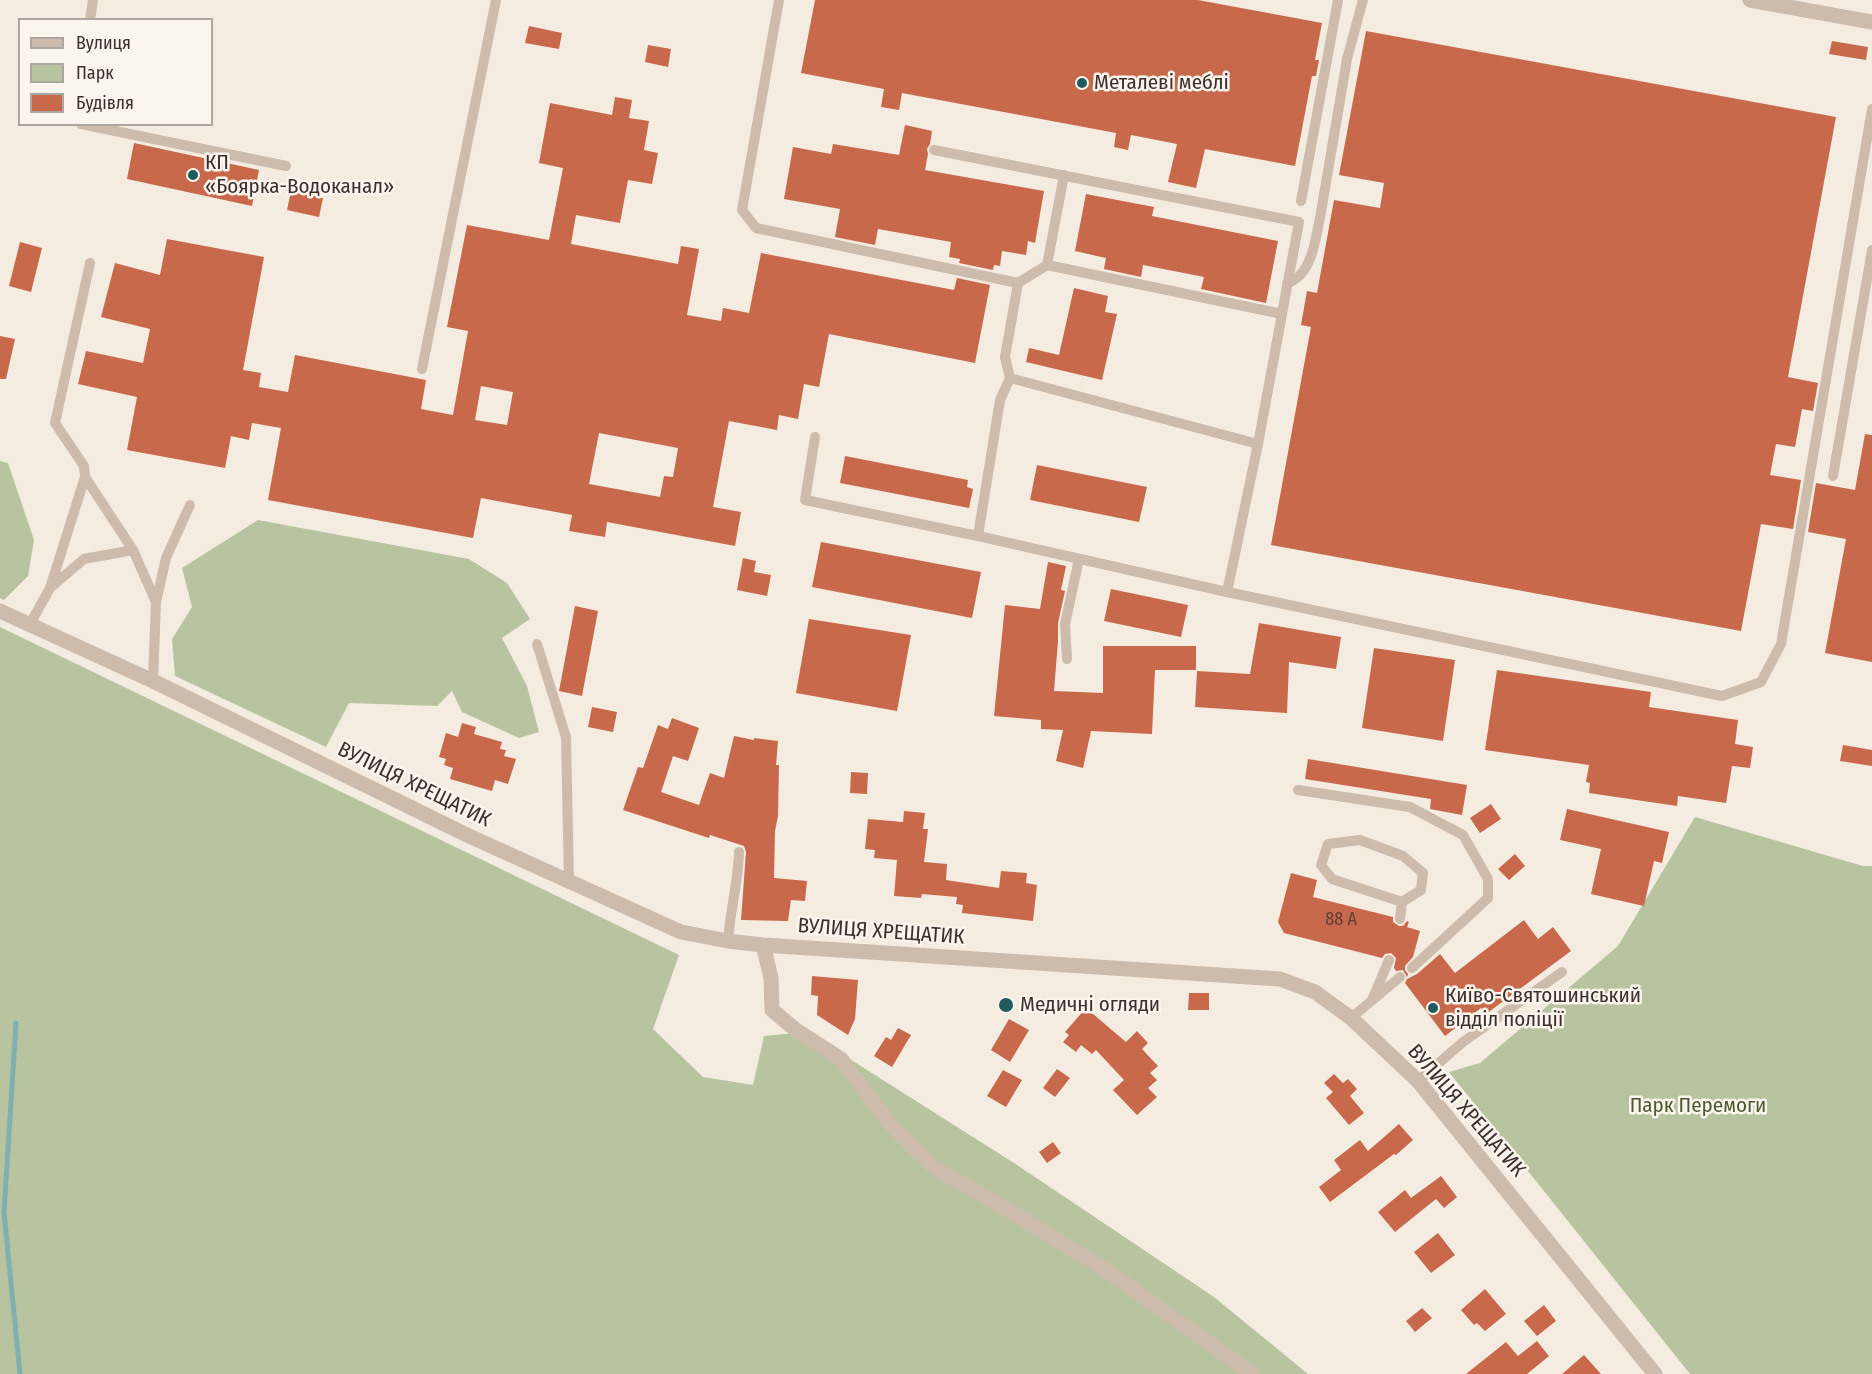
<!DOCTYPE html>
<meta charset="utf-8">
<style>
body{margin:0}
#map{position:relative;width:1872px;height:1374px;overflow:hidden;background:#f4ebe1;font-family:"Fira Sans Condensed",sans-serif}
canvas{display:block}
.legend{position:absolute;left:18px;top:18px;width:195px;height:108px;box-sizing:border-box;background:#fbf5ee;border:2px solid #aea6a0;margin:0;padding:8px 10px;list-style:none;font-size:18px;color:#3b302b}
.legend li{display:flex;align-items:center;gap:12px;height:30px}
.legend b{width:30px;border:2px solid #aea6a0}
</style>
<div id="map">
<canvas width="1872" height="1374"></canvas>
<ul class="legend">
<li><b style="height:8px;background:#cdbbac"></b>Вулиця</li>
<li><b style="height:16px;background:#b8c4a0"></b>Парк</li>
<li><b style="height:16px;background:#c8694b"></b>Будівля</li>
</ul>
</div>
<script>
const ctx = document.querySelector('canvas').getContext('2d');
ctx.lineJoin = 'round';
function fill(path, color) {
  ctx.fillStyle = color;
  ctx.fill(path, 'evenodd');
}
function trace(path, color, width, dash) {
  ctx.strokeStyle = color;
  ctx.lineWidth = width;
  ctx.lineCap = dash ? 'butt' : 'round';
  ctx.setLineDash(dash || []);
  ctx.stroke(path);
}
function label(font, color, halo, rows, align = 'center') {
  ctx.font = font + ' "Fira Sans Condensed",sans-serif';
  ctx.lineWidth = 5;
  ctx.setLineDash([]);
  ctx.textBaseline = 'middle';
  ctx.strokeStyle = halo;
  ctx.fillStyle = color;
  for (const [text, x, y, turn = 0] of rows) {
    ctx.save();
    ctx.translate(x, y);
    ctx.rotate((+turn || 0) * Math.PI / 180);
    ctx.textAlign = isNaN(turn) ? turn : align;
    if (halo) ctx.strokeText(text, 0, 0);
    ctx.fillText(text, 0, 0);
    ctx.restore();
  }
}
fill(new Path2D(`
 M 0,461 L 8,463 L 34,540 L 28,576 L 4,600 L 0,598 Z
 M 258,520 L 469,559 L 507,583 L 530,619 L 502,638 L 527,686 L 539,732 L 519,738 L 462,712 L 452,691 L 437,706 L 349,703 L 326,747 L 175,676 L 172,639 L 192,607 L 182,568 Z
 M 0,627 L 679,955 L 653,1029 L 703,1077 L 753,1085 L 764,1036 L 807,1032 L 1014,1163 L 1214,1297 L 1308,1374 L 0,1374 Z
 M 1695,817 L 1863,866 L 1872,866 L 1872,1374 L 1690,1374 L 1449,1072 L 1480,1063 L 1618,946 Z`), '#b8c4a0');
trace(new Path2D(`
 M 16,1023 L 4,1212 L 20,1374`), '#7fb0b2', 5);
fill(new Path2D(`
 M 815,0 L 1198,0 L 1322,23 L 1315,60 L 1319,60 L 1316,76 L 1312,76 L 1295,166 L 1205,149 L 1196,188 L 1168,182 L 1177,144 L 1131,135 L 1128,150 L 1114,147 L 1116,133 L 902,93 L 899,110 L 881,107 L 884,89 L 801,73 Z
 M 529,26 L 562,33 L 559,49 L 525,43 Z
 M 1366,31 L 1836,117 L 1788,377 L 1818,383 L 1813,411 L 1802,409 L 1795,447 L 1776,444 L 1770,475 L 1801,480 L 1793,529 L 1761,524 L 1741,631 L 1271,545 L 1311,327 L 1301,325 L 1307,291 L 1317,293 L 1334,200 L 1380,208 L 1384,183 L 1339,175 Z
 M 1832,41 L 1868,47 L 1866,60 L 1829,54 Z
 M 648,45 L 671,49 L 668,67 L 645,62 Z
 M 615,97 L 632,100 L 629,118 L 649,121 L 644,150 L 658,153 L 652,184 L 628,180 L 620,223 L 576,215 L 571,244 L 678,264 L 681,246 L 699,249 L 687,315 L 721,321 L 723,308 L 749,313 L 761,253 L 954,290 L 957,278 L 990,285 L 975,363 L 829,334 L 819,387 L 804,384 L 798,419 L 779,415 L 777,430 L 729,421 L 713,507 L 741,512 L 735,546 L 607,522 L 605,537 L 569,531 L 572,515 L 481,498 L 473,538 L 268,500 L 281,428 L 252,423 L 249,440 L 231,436 L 225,468 L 127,450 L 137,397 L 78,384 L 86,351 L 143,363 L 150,329 L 101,317 L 115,263 L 160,275 L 167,239 L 264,257 L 243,370 L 261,373 L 259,387 L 288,392 L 295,355 L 426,380 L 421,409 L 453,415 L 468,331 L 447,327 L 467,225 L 549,240 L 563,168 L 539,163 L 550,103 L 612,115 ZM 481,386 L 513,392 L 507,425 L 475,420 ZM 599,433 L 678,448 L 673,477 L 664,476 L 660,497 L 589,484 Z
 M 905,125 L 932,131 L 930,144 L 927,149 L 928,154 L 925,170 L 1044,191 L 1035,243 L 1028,241 L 1026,255 L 1002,251 L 1000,266 L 994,265 L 993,270 L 959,263 L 960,259 L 949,257 L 951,242 L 878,229 L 875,245 L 835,237 L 840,209 L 784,199 L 793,147 L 831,154 L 833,144 L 899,155 Z
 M 134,143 L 259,170 L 252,206 L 127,179 Z
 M 291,191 L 323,198 L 319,217 L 287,210 Z
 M 1086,194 L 1154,207 L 1152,216 L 1278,241 L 1266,303 L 1201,289 L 1204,277 L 1143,265 L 1141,277 L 1104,269 L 1106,258 L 1075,251 Z
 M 20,242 L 42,248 L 31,292 L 9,286 Z
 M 1074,288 L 1108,296 L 1105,312 L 1117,314 L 1102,380 L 1026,362 L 1029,348 L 1059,355 Z
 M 0,336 L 15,339 L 6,379 L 0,379 Z
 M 1865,434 L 1872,435 L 1872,662 L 1825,653 L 1846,539 L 1808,532 L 1816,483 L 1855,490 Z
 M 845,456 L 968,480 L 967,487 L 973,489 L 969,508 L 840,483 Z
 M 1037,465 L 1147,487 L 1139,522 L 1030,500 Z
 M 821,542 L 981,572 L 972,618 L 812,587 Z
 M 743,558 L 756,561 L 754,572 L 771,575 L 767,596 L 737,590 Z
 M 1048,562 L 1066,566 L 1061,590 L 1065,591 L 1058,623 L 1058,641 L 1054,691 L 1103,693 L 1103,646 L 1196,646 L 1196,670 L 1155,670 L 1152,734 L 1091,731 L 1083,768 L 1056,761 L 1063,730 L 1041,729 L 1041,720 L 994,716 L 1005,605 L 1040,609 Z
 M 1111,589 L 1188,605 L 1181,637 L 1104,621 Z
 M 575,606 L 598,611 L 582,696 L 559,691 Z
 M 809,619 L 911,635 L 897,711 L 796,693 Z
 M 1259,623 L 1341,637 L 1336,669 L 1289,662 L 1287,713 L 1195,707 L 1197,671 L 1250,674 Z
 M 1374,648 L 1455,660 L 1443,741 L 1362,728 Z
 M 1497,670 L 1651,692 L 1649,707 L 1738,720 L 1735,744 L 1753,747 L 1750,768 L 1732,766 L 1726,803 L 1678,796 L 1677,806 L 1589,793 L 1590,783 L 1586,782 L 1589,765 L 1485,750 Z
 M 592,707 L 617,712 L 613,732 L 588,727 Z
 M 672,718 L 699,728 L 688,761 L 673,756 L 661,792 L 699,805 L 710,773 L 724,778 L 734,736 L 754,740 L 754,738 L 778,741 L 776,765 L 779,765 L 778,816 L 775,831 L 774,878 L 807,881 L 805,901 L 791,900 L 788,921 L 741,920 L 746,852 L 744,846 L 710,835 L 709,838 L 623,810 L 638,767 L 643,768 L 658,725 L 668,729 Z
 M 462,723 L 476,727 L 474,734 L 502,742 L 500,749 L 506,750 L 504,756 L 516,759 L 508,784 L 495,780 L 492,791 L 450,779 L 453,768 L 444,765 L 446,759 L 439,757 L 446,733 L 458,737 Z
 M 1843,745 L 1872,750 L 1872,766 L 1840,761 Z
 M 1308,759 L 1467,785 L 1462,815 L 1430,809 L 1431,799 L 1305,779 Z
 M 851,772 L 868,773 L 867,794 L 850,793 Z
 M 1491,804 L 1501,819 L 1480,833 L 1470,818 Z
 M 1567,809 L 1669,832 L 1662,863 L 1654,861 L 1644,906 L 1591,894 L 1601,849 L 1560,840 Z
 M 904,811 L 925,813 L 923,829 L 928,829 L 924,862 L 947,864 L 946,880 L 999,888 L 1001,871 L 1027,873 L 1026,883 L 1037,885 L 1033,921 L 962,913 L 963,905 L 956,904 L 957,897 L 922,894 L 921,898 L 894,896 L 897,860 L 874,858 L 875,850 L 865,849 L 868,819 L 903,822 Z
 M 1515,854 L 1525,866 L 1509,880 L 1498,869 Z
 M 1291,873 L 1317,880 L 1313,897 L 1393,917 L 1393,922 L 1399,926 L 1403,926 L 1407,921 L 1409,922 L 1407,927 L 1420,931 L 1413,957 L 1405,966 L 1405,970 L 1408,974 L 1407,977 L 1403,970 L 1396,971 L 1394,968 L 1396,958 L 1391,953 L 1385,954 L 1382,958 L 1284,933 L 1278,922 Z
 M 1524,920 L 1538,939 L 1553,927 L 1571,951 L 1486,1014 L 1481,1008 L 1445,1036 L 1405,983 L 1407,979 L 1417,974 L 1440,954 L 1455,973 Z
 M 812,976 L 858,980 L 855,1019 L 848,1035 L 817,1015 L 818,996 L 811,995 Z
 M 1189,993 L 1209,993 L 1209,1010 L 1188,1010 Z
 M 1086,1008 L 1126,1042 L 1137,1031 L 1148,1043 L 1142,1049 L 1158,1066 L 1150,1073 L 1157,1080 L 1148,1088 L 1157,1097 L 1137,1115 L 1113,1090 L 1124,1080 L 1096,1050 L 1092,1054 L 1081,1045 L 1076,1052 L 1063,1042 L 1069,1035 L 1065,1032 Z
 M 1009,1019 L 1029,1030 L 1010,1062 L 991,1050 Z
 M 898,1028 L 911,1035 L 892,1067 L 874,1056 L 886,1037 L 891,1040 Z
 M 1057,1069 L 1070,1078 L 1055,1097 L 1043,1088 Z
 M 1003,1070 L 1022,1080 L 1006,1107 L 987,1096 Z
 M 1334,1074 L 1343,1083 L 1348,1079 L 1357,1089 L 1350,1096 L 1364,1113 L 1349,1125 L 1326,1098 L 1333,1092 L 1324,1083 Z
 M 1399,1124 L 1413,1140 L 1396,1155 L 1394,1154 L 1330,1202 L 1319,1187 L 1341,1170 L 1334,1160 L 1360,1140 L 1368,1151 Z
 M 1053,1142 L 1061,1153 L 1047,1163 L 1039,1152 Z
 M 1441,1176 L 1457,1197 L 1444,1208 L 1436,1199 L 1395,1232 L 1378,1212 L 1405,1190 L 1411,1198 Z
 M 1438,1233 L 1455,1255 L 1431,1273 L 1414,1252 Z
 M 1485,1289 L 1506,1314 L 1485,1331 L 1477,1323 L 1474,1325 L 1461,1310 Z
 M 1544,1305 L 1556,1321 L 1537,1336 L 1524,1321 Z
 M 1422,1308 L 1432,1318 L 1415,1332 L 1406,1321 Z
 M 1537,1341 L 1549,1356 L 1527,1374 L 1466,1374 L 1506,1342 L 1518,1356 Z
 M 1584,1355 L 1601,1374 L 1562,1374 Z`), '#c8694b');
trace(new Path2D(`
 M 779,0 L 742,210 L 756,228 L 1018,283
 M 90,20 L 93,0
 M 81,124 L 286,166
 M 934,150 L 1299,222 L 1258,444 L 1227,592
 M 1301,201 L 1338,0
 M 1047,265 L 1282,314
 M 1287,283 C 1312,276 1315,240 1320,218 L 1347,59 L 1363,0
 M 422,369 L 496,0
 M 1010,378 L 1258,444
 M 815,437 L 805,500 L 978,536 L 1227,592 L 1722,696 L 1761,682 L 1781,644 L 1872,109
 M 1833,476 L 1872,250
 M 85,477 L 84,466 L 55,423 L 90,263
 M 978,536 L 1000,400 L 1010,378 L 1005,357 L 1018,283 L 1047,265 L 1064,175
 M 50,588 L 85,477 L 133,550
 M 156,602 L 166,558 L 190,505
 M 30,624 L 50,588 L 84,559 L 133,550 L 156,602 L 153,681
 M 537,644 L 566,737 L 569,882
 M 1067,659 L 1065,624 L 1079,559
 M 1298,790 L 1410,807 L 1463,835 L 1488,879 L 1488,898 L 1412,968
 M 1400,919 L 1402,902 L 1332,879 L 1321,865 L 1328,844 L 1360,840 L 1403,856 L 1423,873 L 1421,890 L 1402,902
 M 728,941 C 730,911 738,884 739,852
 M 1373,998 L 1389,960
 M 1351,1018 L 1400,977
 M 1418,1081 L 1463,1042 L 1562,972`), '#cdbbac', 10);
trace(new Path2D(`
 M 1750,0 L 1872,22
 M 0,611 L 153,681 L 469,836 L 681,932 L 728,941 L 763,945 L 1280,979 L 1315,992 L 1351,1018 L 1418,1081 L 1655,1374
 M 763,945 L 771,978 L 772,1010 L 796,1030 L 841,1059 L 889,1123 L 935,1168 L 1000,1205 L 1103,1268 L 1253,1374`), '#cdbbac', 15);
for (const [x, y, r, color] of [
 [1082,83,6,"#1f5a5e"],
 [193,175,6,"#1f5a5e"],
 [1006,1005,8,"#1f5a5e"],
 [1433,1008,6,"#1f5a5e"]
]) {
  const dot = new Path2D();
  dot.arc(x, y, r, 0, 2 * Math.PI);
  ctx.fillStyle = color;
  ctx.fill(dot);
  trace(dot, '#fbf5ee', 2);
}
label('18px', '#5e3e33', null, [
 ["88 А",1341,920]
]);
label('21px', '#3b302b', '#fbf5ee', [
 ["Металеві меблі",1094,83],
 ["КП",205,163],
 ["«Боярка-Водоканал»",205,187],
 ["Київо-Святошинський",1445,996],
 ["відділ поліції",1445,1020],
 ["Медичні огляди",1020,1005]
], 'left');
label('21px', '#3b302b', '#fbf5ee', [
 ["ВУЛИЦЯ ХРЕЩАТИК",414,785,26],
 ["ВУЛИЦЯ ХРЕЩАТИК",881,932,4],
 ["ВУЛИЦЯ ХРЕЩАТИК",1466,1111,49]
]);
label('21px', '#4a5a2e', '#fbf5ee', [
 ["Парк Перемоги",1698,1106]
]);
</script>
